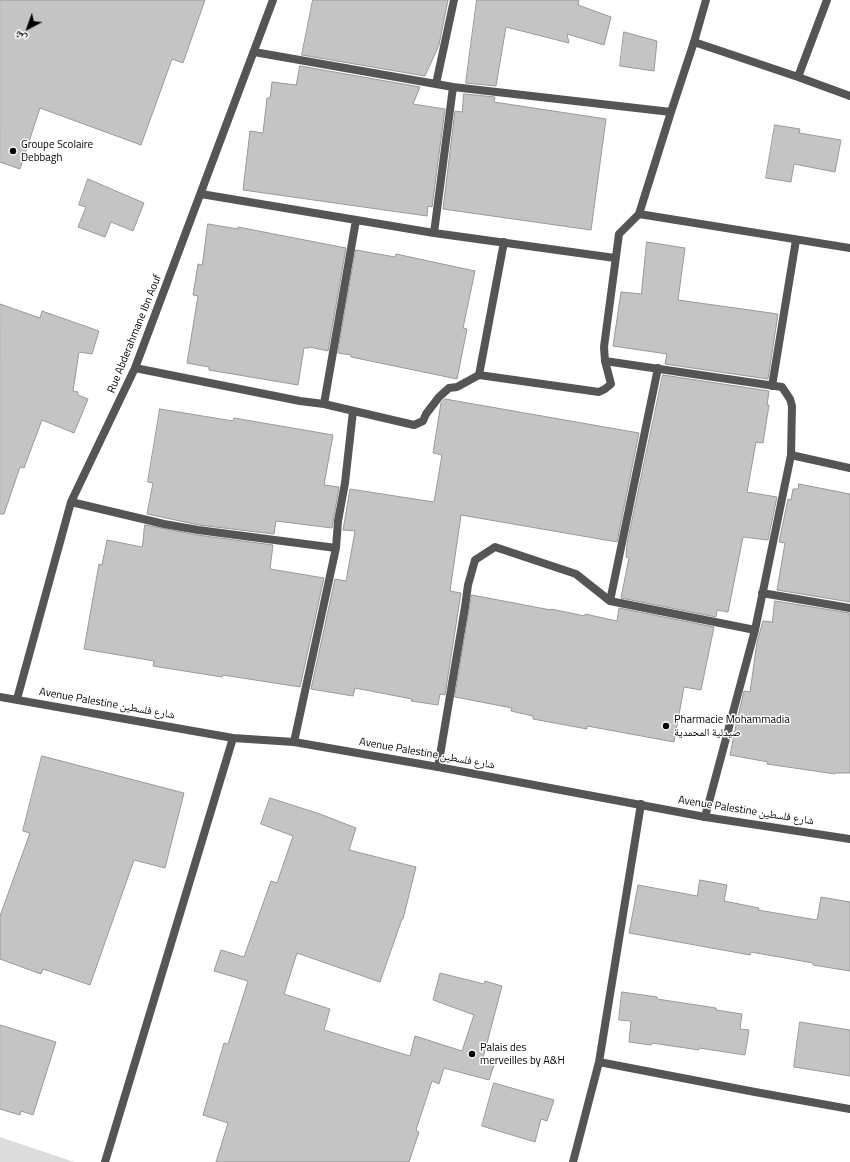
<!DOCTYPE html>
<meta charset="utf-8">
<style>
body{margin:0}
#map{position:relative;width:850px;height:1162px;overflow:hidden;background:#fff;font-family:"Titillium Web","Noto Naskh Arabic",sans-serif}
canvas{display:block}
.north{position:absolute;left:8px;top:8px;width:40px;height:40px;-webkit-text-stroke:3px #fff;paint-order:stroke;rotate:221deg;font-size:11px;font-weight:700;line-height:16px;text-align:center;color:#000}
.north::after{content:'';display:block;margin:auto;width:14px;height:18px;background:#000;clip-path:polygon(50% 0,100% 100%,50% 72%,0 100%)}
</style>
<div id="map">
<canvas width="850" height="1162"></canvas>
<div class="north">ش</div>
</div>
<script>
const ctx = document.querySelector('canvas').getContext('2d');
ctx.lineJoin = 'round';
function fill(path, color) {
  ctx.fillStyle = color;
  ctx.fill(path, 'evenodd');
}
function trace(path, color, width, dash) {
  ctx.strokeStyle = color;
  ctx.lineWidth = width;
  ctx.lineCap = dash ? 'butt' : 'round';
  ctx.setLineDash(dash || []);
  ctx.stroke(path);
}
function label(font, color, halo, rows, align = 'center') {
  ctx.font = font + ' "Titillium Web","Noto Naskh Arabic",sans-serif';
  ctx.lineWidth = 3;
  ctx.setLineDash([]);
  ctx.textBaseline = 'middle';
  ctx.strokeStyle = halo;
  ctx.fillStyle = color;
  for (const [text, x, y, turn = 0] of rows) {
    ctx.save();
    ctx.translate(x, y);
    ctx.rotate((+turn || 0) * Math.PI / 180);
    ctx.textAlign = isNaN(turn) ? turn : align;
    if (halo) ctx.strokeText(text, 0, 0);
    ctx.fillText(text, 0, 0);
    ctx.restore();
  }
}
fill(new Path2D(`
 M 0,1137 L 74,1162 L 0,1162 Z`), '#dcdcdc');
const building = new Path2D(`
 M 0,0 L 205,0 L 183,63 L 172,59 L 141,145 L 40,108 L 20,169 L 0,162 Z
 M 313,0 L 448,0 L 439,45 L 425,76 L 302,55 Z
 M 477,0 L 579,0 L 578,5 L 611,17 L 604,45 L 567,34 L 569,43 L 506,27 L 496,86 L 466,83 Z
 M 624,32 L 657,41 L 654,71 L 620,66 Z
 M 300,66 L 420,87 L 413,104 L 445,109 L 432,207 L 428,206 L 427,216 L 243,190 L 250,131 L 263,133 L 267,98 L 270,98 L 272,82 L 296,85 Z
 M 464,94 L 495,97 L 494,102 L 606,119 L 591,230 L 443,209 L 455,111 L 462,112 Z
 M 775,125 L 800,129 L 799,133 L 841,140 L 835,172 L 794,164 L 791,182 L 766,178 Z
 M 88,179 L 144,203 L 133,231 L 111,222 L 105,237 L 78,227 L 86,207 L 79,205 Z
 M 208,224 L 238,229 L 238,227 L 346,248 L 328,351 L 309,347 L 309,348 L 304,348 L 298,385 L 209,370 L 209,367 L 187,363 L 198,296 L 193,295 L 198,264 L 202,265 Z
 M 647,242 L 685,248 L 678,300 L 778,314 L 768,379 L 665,364 L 667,354 L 613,346 L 621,292 L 641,294 Z
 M 356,250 L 395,257 L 396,254 L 475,271 L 463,328 L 467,329 L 457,379 L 351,357 L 351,355 L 338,353 Z
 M 0,304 L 40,318 L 42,311 L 99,331 L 92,354 L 79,352 L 73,391 L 78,392 L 78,395 L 88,399 L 74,433 L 42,420 L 24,468 L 20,467 L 4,514 L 0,514 Z
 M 663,375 L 769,391 L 767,405 L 769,405 L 763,443 L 756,442 L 747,492 L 777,497 L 768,540 L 743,537 L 728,612 L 717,610 L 716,617 L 621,598 L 629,558 L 626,557 L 627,544 Z
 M 445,399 L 639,433 L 617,542 L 461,515 L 450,591 L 461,593 L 445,695 L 440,694 L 438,705 L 411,701 L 412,699 L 355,688 L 353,696 L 311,689 L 335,579 L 346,581 L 355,531 L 343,530 L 350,489 L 434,502 L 442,455 L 433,453 L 441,403 Z
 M 160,409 L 233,421 L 234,418 L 333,435 L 324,485 L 339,487 L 332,528 L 276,521 L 274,534 L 199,525 L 147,514 L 153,483 L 148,482 Z
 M 799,484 L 850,494 L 850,602 L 777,590 L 785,543 L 779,542 L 788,499 L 791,500 L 793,489 L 798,489 Z
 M 145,525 L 197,535 L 273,545 L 270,569 L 324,578 L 300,687 L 223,675 L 222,677 L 153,666 L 154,661 L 84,649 L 99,564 L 102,565 L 107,540 L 142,547 Z
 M 472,595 L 551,610 L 551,609 L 585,616 L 585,614 L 617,621 L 619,608 L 714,627 L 701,690 L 684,687 L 674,742 L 587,726 L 587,729 L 533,719 L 533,716 L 511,711 L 512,708 L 455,697 Z
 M 775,601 L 850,613 L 850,773 L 835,773 L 835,774 L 767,764 L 768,762 L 730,755 L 737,720 L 744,691 L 750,692 L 757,642 L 763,621 L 772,622 Z
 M 42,756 L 184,793 L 165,868 L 134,860 L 90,985 L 43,969 L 41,974 L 0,959 L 0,916 L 30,833 L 23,831 Z
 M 270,798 L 320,814 L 356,828 L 349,850 L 416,867 L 403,919 L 402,919 L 380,982 L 297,953 L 284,994 L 330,1009 L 324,1030 L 410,1056 L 415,1036 L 462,1051 L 474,1015 L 433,1000 L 440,973 L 484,984 L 485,981 L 502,986 L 483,1058 L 495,1062 L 489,1080 L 444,1068 L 439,1084 L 432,1081 L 416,1130 L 419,1132 L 409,1162 L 216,1162 L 228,1123 L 203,1115 L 224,1043 L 228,1044 L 248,981 L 214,971 L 221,950 L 244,957 L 271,881 L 277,883 L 293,836 L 261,824 Z
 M 700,880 L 727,885 L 724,901 L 759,908 L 758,910 L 817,920 L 821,897 L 850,902 L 850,971 L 813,965 L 813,963 L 751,952 L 750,955 L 629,933 L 638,885 L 697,896 Z
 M 622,992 L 657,997 L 657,999 L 716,1008 L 716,1010 L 742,1014 L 740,1029 L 749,1030 L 745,1055 L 699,1048 L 699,1050 L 652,1043 L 651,1045 L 629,1042 L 631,1021 L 619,1020 Z
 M 800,1022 L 850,1030 L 850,1076 L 794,1067 Z
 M 0,1025 L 56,1042 L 33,1115 L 21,1111 L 20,1115 L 0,1109 Z
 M 494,1083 L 554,1100 L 547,1121 L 541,1119 L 535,1142 L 482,1126 Z`);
fill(building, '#c4c4c4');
trace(building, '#999', 1);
trace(new Path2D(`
 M 694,42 L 798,77 L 850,96
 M 254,52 L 453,87 L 671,112
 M 798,77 L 827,0
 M 436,84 L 454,0
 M 201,194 L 434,233 L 615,258
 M 639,214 L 850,248
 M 434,233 L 453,87
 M 605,361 L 782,387 L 790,399 L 792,406 L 791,455 L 755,630 L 705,817
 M 135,368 L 300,401 L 324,404 L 414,425 L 423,421 L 426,414 L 439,397 L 449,388 L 457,387 L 479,375 L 599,392 L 605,389 L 611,384 L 605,361 L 604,347 L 619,234 L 639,214 L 671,112 L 694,42 L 706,0
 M 479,375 L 504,242
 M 772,386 L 796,240
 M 324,404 L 356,220
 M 791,455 L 850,468
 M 71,502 L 164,524 L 198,530 L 336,548
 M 762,593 L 850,608
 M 610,601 L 658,368
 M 17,699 L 71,502 L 135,368 L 273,0
 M 294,742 L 336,548 L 338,521 L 345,483 L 353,411
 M 438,767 L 465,607 L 468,585 L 475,560 L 495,547 L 576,574 L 610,601 L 755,630
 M 599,1062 L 755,1092 L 850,1109
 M 105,1162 L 233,738
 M 573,1162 L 599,1062 L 641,804`), '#555', 8);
trace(new Path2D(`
 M 0,697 L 233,738 L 294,742 L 438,767 L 705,817 L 850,839`), '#555', 8);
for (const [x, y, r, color] of [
 [13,151,4,"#000"],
 [666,726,4,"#000"],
 [472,1054,4,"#000"]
]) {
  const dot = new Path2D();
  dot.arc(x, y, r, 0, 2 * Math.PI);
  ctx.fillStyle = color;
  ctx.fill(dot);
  trace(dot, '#fff', 1.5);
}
label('11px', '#000', '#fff', [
 ["Groupe Scolaire",21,145],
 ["Debbagh",21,158],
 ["Pharmacie Mohammadia",674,720],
 ["صيدلية المحمدية",674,733],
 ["Palais des",480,1048],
 ["merveilles by A&H",480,1061]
], 'left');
label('11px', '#000', '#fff', [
 ["Rue Abderahmane Ibn Aouf",135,334,-68],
 ["Avenue Palestine شارع فلسطين",107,704,10],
 ["Avenue Palestine شارع فلسطين",427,754,10],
 ["Avenue Palestine شارع فلسطين",746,811,9]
]);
</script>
